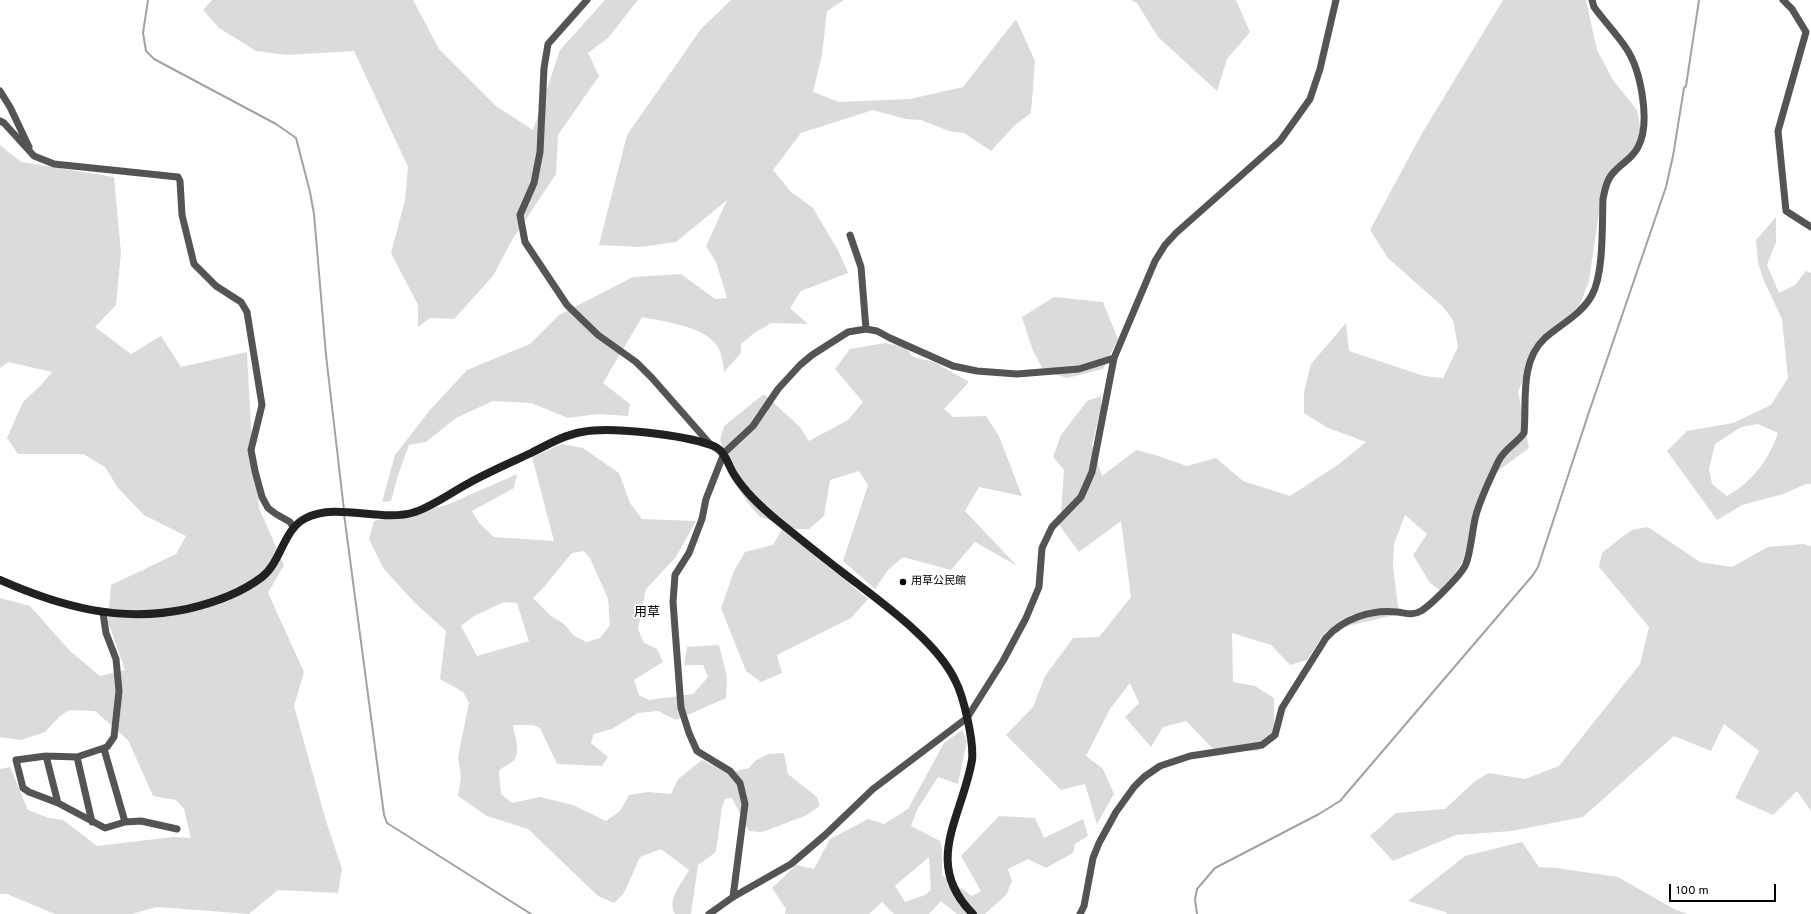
<!DOCTYPE html>
<meta charset="utf-8">
<style>
body{margin:0}
#map{position:relative;width:1811px;height:914px;overflow:hidden;background:#fff;font-family:Overpass,sans-serif}
canvas{display:block}
.scale{position:absolute;left:1669px;top:884px;width:107px;height:18px;box-sizing:border-box;border:2px solid #000;border-top:0;padding-left:5px;font-size:12px;line-height:14px;white-space:nowrap;color:#000;-webkit-text-stroke:3px #fff;paint-order:stroke}
</style>
<div id="map">
<canvas width="1811" height="914"></canvas>
<div class="scale">100 m</div>
</div>
<script>
const ctx = document.querySelector('canvas').getContext('2d');
ctx.lineJoin = 'round';
function fill(path, color) {
  ctx.fillStyle = color;
  ctx.fill(path, 'evenodd');
}
function trace(path, color, width, dash) {
  ctx.strokeStyle = color;
  ctx.lineWidth = width;
  ctx.lineCap = dash ? 'butt' : 'round';
  ctx.setLineDash(dash || []);
  ctx.stroke(path);
}
function label(font, color, halo, rows, align = 'center') {
  ctx.font = font + ' Overpass,"Noto Sans JP",sans-serif';
  ctx.lineWidth = 3.5;
  ctx.setLineDash([]);
  ctx.textBaseline = 'middle';
  ctx.strokeStyle = halo;
  ctx.fillStyle = color;
  for (const [text, x, y, turn = 0] of rows) {
    ctx.save();
    ctx.translate(x, y);
    ctx.rotate((+turn || 0) * Math.PI / 180);
    ctx.textAlign = isNaN(turn) ? turn : align;
    if (halo) ctx.strokeText(text, 0, 0);
    ctx.fillText(text, 0, 0);
    ctx.restore();
  }
}
fill(new Path2D(`
 M 212,0 L 413,0 L 439,49 L 496,106 L 533,130 L 560,50 L 605,0 L 638,0 L 608,38 L 588,53 L 599,76 L 558,135 L 556,174 L 512,240 L 493,276 L 454,319 L 430,318 L 418,327 L 418,305 L 391,253 L 405,200 L 408,167 L 354,51 L 287,55 L 256,51 L 219,28 L 203,10 Z
 M 731,0 L 844,0 L 827,11 L 822,55 L 813,92 L 839,102 L 910,99 L 963,87 L 1016,19 L 1035,61 L 1031,113 L 1015,125 L 991,151 L 964,133 L 949,131 L 921,120 L 905,119 L 873,110 L 801,133 L 773,170 L 790,191 L 813,208 L 839,252 L 848,273 L 801,291 L 790,308 L 808,324 L 771,323 L 753,334 L 741,344 L 741,353 L 724,372 C 723,364 722,354 718,347 C 705,326 665,322 642,317 L 603,383 L 630,404 L 628,416 L 598,414 L 568,418 L 531,403 L 493,401 L 456,418 L 426,442 L 409,445 L 398,475 L 391,501 L 382,502 L 395,455 L 430,410 L 467,370 L 530,344 L 559,315 L 633,277 L 681,274 L 715,299 L 727,298 L 716,262 L 706,246 L 727,200 L 676,242 L 640,247 L 599,245 L 627,135 L 701,29 Z
 M 1131,0 L 1236,0 L 1250,32 L 1227,59 L 1217,91 L 1158,37 L 1137,3 Z
 M 1503,0 L 1586,0 L 1597,50 L 1613,80 L 1637,110 L 1643,144 L 1602,191 L 1589,281 L 1579,307 L 1538,341 L 1518,392 L 1529,448 L 1486,480 L 1463,560 L 1445,594 L 1430,583 L 1413,555 L 1427,534 L 1405,515 L 1394,544 L 1393,566 L 1399,614 L 1326,631 L 1307,660 L 1290,665 L 1271,645 L 1232,633 L 1233,682 L 1255,686 L 1274,698 L 1274,740 L 1257,751 L 1213,749 L 1186,721 L 1163,727 L 1151,747 L 1125,717 L 1139,703 L 1130,683 L 1110,709 L 1086,756 L 1103,769 L 1114,794 L 1097,824 L 1085,784 L 1061,790 L 1006,735 L 1033,707 L 1045,676 L 1073,638 L 1099,637 L 1131,597 L 1121,521 L 1079,552 L 1060,526 L 1064,470 L 1053,457 L 1061,435 L 1087,401 L 1101,396 L 1101,408 L 1092,445 L 1102,476 L 1136,450 L 1155,455 L 1187,466 L 1216,458 L 1243,481 L 1290,496 L 1339,464 L 1366,442 L 1328,428 L 1304,413 L 1304,392 L 1311,364 L 1346,323 L 1349,351 L 1424,376 L 1443,378 L 1458,347 L 1453,320 L 1443,307 L 1388,258 L 1370,230 L 1421,135 Z
 M 0,145 L 21,162 L 114,177 L 121,253 L 116,305 L 95,327 L 131,354 L 161,336 L 181,367 L 247,352 L 251,428 L 259,508 L 284,565 L 268,593 L 304,672 L 294,706 L 326,821 L 342,869 L 338,893 L 278,890 L 249,914 L 157,907 L 132,914 L 55,914 L 7,894 L 0,894 L 0,769 L 10,767 L 28,810 L 49,818 L 63,820 L 97,846 L 173,837 L 191,838 L 184,809 L 176,800 L 153,796 L 128,740 L 95,711 L 69,710 L 59,717 L 45,732 L 21,740 L 0,737 L 0,598 L 30,606 L 70,651 L 100,676 L 125,670 L 108,622 L 111,585 L 176,554 L 186,536 L 144,515 L 118,488 L 105,467 L 83,454 L 18,454 L 7,438 L 23,402 L 39,387 L 52,372 L 8,362 L 0,368 Z
 M 1776,217 L 1776,242 L 1767,265 L 1779,293 L 1795,285 L 1806,271 L 1811,273 L 1811,484 L 1806,484 L 1783,494 L 1742,505 L 1717,520 L 1667,451 L 1687,431 L 1733,423 L 1771,405 L 1788,378 L 1782,319 L 1764,281 L 1758,263 L 1756,240 ZM 1758,424 L 1778,433 C 1768,461 1752,482 1727,496 L 1712,484 L 1709,469 L 1715,444 L 1741,427 Z
 M 1054,297 L 1103,302 L 1118,339 L 1103,369 L 1067,378 L 1044,371 L 1033,351 L 1022,317 Z
 M 885,343 L 905,347 L 913,357 L 934,362 L 969,382 L 944,409 L 953,417 L 986,416 L 999,436 L 1022,496 L 979,487 L 965,511 L 1017,566 L 975,542 L 951,570 L 903,557 L 888,570 L 875,589 L 843,561 L 868,485 L 859,471 L 830,480 L 824,516 L 809,529 L 796,529 L 760,517 L 747,502 L 730,474 L 720,440 L 724,426 L 764,394 L 800,427 L 809,441 L 848,420 L 863,402 L 835,369 L 850,349 Z
 M 562,444 L 583,448 L 619,473 L 630,503 L 642,519 L 696,521 L 676,557 L 646,589 L 638,629 L 644,643 L 657,649 L 663,662 L 634,680 L 639,695 L 649,700 L 693,694 L 708,677 L 703,665 L 684,665 L 687,647 L 719,645 L 727,677 L 726,698 L 676,720 L 658,711 L 638,713 L 612,729 L 594,734 L 591,743 L 608,757 L 602,766 L 557,764 L 540,728 L 533,725 L 513,725 C 514,734 521,752 514,760 C 511,764 503,766 499,771 L 501,794 L 512,803 L 540,797 L 573,805 L 606,821 L 620,811 L 629,795 L 648,792 L 671,794 L 678,779 L 702,760 L 727,773 L 749,768 L 755,761 L 768,754 L 784,753 L 788,774 L 817,797 L 820,806 L 805,816 L 762,832 L 749,831 L 732,798 L 725,799 L 722,807 L 716,852 L 698,865 L 691,914 L 675,914 C 666,900 683,882 689,870 L 661,849 L 640,857 L 624,893 L 614,903 L 598,896 L 528,829 L 487,816 L 458,796 L 461,777 L 458,757 L 469,703 L 463,692 L 440,679 L 446,631 L 415,603 L 383,568 L 369,539 L 374,521 L 447,505 L 517,474 L 514,488 L 472,511 L 479,523 L 494,537 L 554,541 L 532,457 ZM 584,551 L 590,558 L 608,599 L 610,625 L 600,638 L 587,642 L 574,636 L 564,624 L 550,615 L 533,598 L 544,587 L 572,553 ZM 504,602 L 517,603 L 529,641 L 477,656 L 461,626 L 474,616 Z
 M 1648,527 L 1700,562 L 1732,567 L 1768,547 L 1803,544 L 1811,546 L 1811,811 L 1797,791 L 1773,815 L 1735,798 L 1759,751 L 1724,724 L 1711,751 L 1674,736 L 1583,817 L 1512,831 L 1456,835 L 1393,861 L 1370,836 L 1396,813 L 1445,809 L 1475,781 L 1489,773 L 1525,779 L 1559,766 L 1640,664 L 1649,627 L 1599,567 L 1602,553 L 1622,537 L 1632,530 Z
 M 782,529 L 868,599 L 851,618 L 777,655 L 782,673 L 761,682 L 746,671 L 721,608 L 734,571 L 745,552 L 773,545 Z
 M 962,730 L 967,741 L 958,784 L 938,777 L 917,810 L 911,826 L 940,841 L 942,848 L 942,875 L 972,896 L 981,891 L 961,856 L 999,816 L 1035,818 L 1044,838 L 1083,819 L 1088,836 L 1075,844 L 1073,853 L 1046,868 L 1028,859 L 1008,869 L 1012,881 L 1006,895 L 985,914 L 957,914 L 941,901 L 929,914 L 894,914 L 882,902 L 869,914 L 785,914 L 786,909 L 772,888 L 796,865 L 814,869 L 830,839 L 868,819 L 884,824 L 908,809 L 944,743 ZM 929,857 L 931,890 L 925,895 L 905,902 L 895,886 Z
 M 1522,842 L 1539,867 L 1556,868 L 1618,877 L 1674,909 L 1688,914 L 1447,914 L 1445,912 L 1408,901 L 1465,856 Z`), '#dbdbdb');
trace(new Path2D(`
 M 148,0 L 143,33 L 146,51 L 154,59 L 276,124 L 296,138 L 310,192 L 314,214 L 326,355 L 344,510
 M 344,514 L 384,815 L 387,823 L 531,914
 M 1197,914 L 1195,899 L 1197,889 L 1215,868 L 1319,814 L 1340,801 L 1533,575 L 1538,567 L 1589,412 L 1666,187 L 1673,156 L 1684,88 L 1686,86 L 1699,0`), '#a2a2a2', 2);
trace(new Path2D(`
 M 587,0 L 548,44 L 544,68 L 540,152 L 534,183 L 520,215 L 525,242 L 567,305 L 598,335 L 636,362 L 652,378 L 710,444
 M 1783,0 L 1792,9 L 1806,32 L 1778,131 L 1786,211 L 1811,227
 M 0,91 L 10,107 L 29,147
 M 0,121 L 4,123 L 34,156 L 54,164 L 178,177 L 180,181 L 182,215 L 194,264 L 216,286 L 241,302 L 247,312 L 262,405 L 251,450 L 255,471 L 262,497 L 268,508 L 276,514 L 290,522 L 293,527
 M 850,235 L 861,267 L 866,329
 M 103,613 L 106,633 L 116,659 L 119,691 L 114,737 L 107,747 L 77,757 L 46,756 L 16,760 L 23,788 L 29,792 L 58,803 L 105,828 L 125,822 L 141,821 L 177,829
 M 104,749 L 125,822
 M 46,756 L 58,803
 M 77,757 L 92,822
 M 733,897 L 745,804 L 740,783 L 730,771 L 697,751 L 689,733 L 681,708 L 673,602 L 675,575 L 689,553 L 702,519 L 706,499 L 724,453 L 753,426 L 778,389 L 800,365 L 812,355 L 848,332 L 866,329 L 877,331 L 890,338 L 953,366 L 977,371 L 1017,374 L 1079,369 L 1114,358
 M 709,914 L 733,897 L 791,864 L 825,835 L 873,789 L 967,718 L 1003,661 L 1026,618 L 1039,587 L 1042,548 L 1052,527 L 1081,497 L 1092,472 L 1114,358 L 1155,261 L 1165,245 L 1176,233 L 1280,141 L 1310,99 L 1320,69 L 1336,0
 M 1080,914 L 1084,906 L 1093,858 L 1099,843 L 1116,812 L 1134,787 L 1144,777 L 1160,766 L 1190,756 L 1262,745 L 1275,735 L 1282,708 L 1326,638 C 1343,619 1371,609 1397,612 C 1406,613 1412,616 1421,611 C 1431,605 1460,576 1465,566 C 1471,554 1472,529 1476,515 C 1481,497 1490,479 1498,462 C 1504,449 1516,444 1524,433 C 1527,402 1519,362 1545,338 C 1561,324 1582,314 1592,295 C 1604,273 1602,224 1603,199 C 1605,189 1607,178 1615,171 C 1622,163 1633,158 1638,147 C 1651,123 1641,70 1626,48 C 1617,34 1604,21 1594,7 L 1592,0`), '#545454', 7);
trace(new Path2D(`
 M 0,580 C 61,607 120,623 187,609 C 213,603 240,594 262,577 C 282,561 283,529 306,518 C 337,502 382,523 415,512 C 433,506 452,492 469,483 C 489,472 510,463 531,453 C 547,445 564,435 582,432 C 611,426 682,435 711,445 C 726,450 727,464 735,476 C 746,493 762,508 778,521 C 799,538 820,555 842,572 C 878,600 936,640 955,680 C 964,697 974,742 972,760 C 962,818 922,863 973,914`), '#212121', 8);
for (const [x, y, r, color] of [
 [903,582,4,"#000"]
]) {
  const dot = new Path2D();
  dot.arc(x, y, r, 0, 2 * Math.PI);
  ctx.fillStyle = color;
  ctx.fill(dot);
  trace(dot, '#fff', 1.5);
}
label('11px', '#000', '#fff', [
 ["用草公民館",911,582]
], 'left');
label('13px', '#000', '#fff', [
 ["用草",647,613]
]);
</script>
